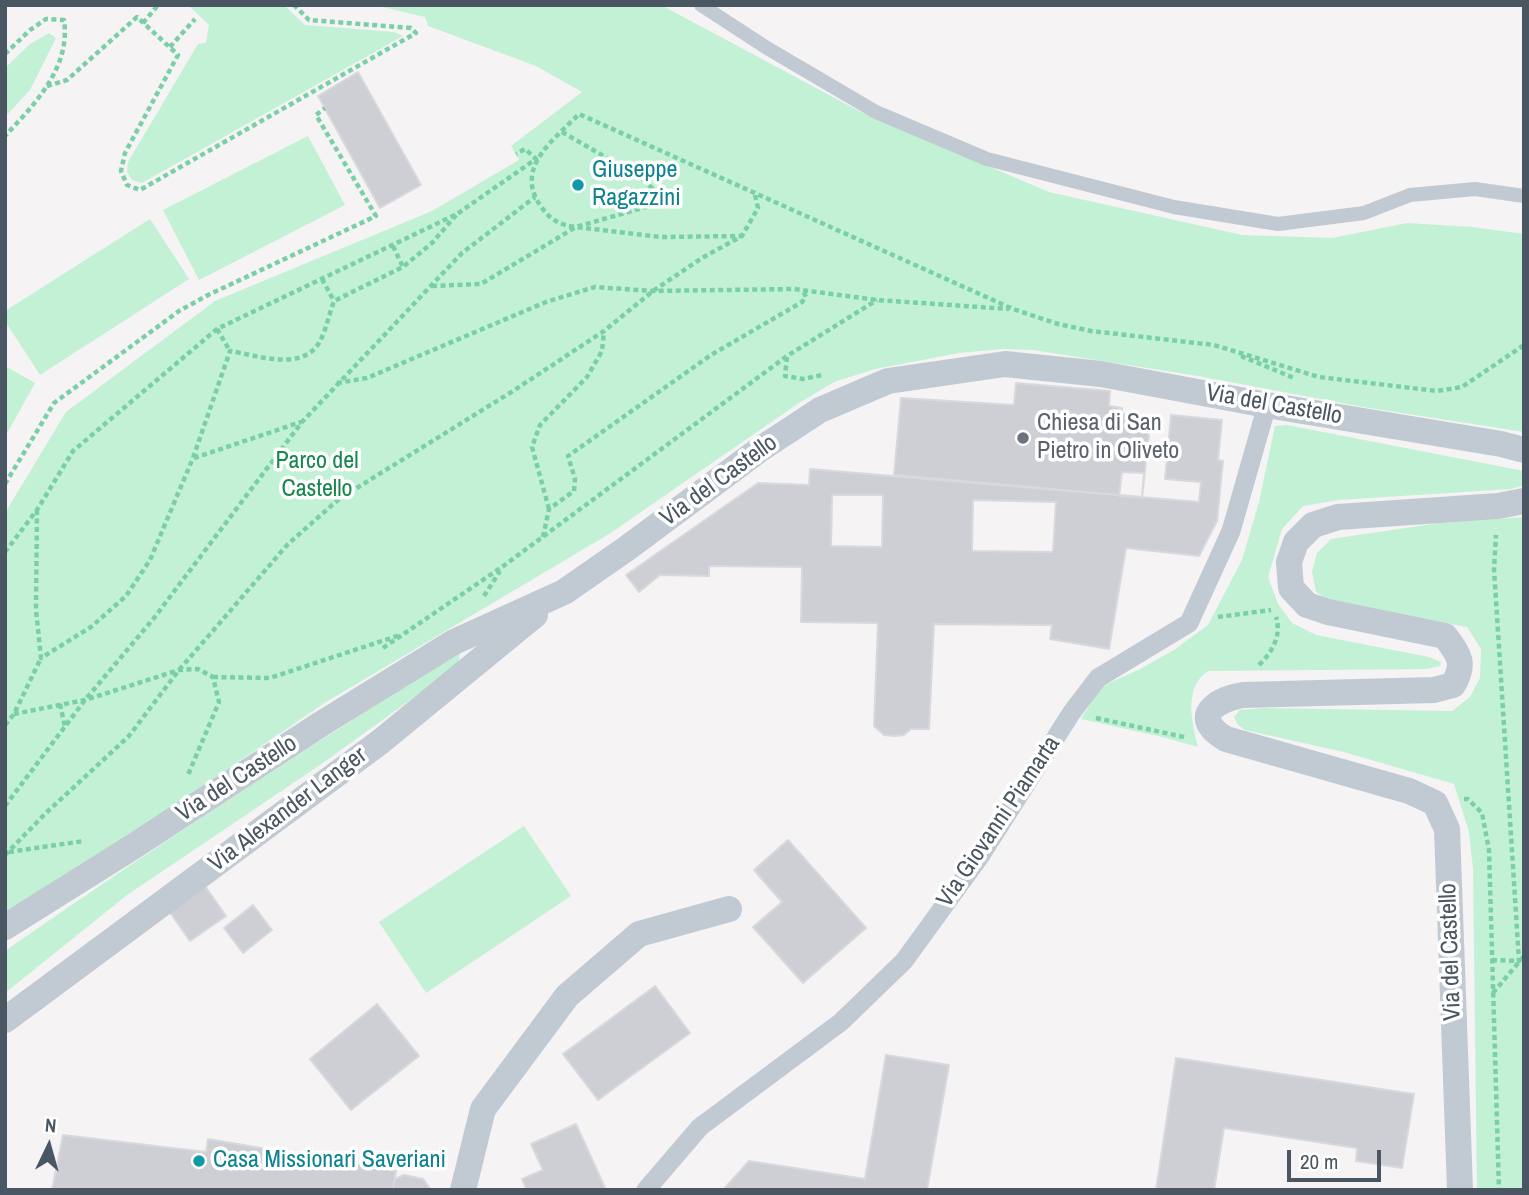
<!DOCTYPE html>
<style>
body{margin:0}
#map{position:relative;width:1529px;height:1195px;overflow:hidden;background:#f5f3f3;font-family:"Archivo Narrow",sans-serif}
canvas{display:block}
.frame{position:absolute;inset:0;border:7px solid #4a5661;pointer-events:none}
.north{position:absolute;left:14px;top:1111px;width:70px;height:70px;-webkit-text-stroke:5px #fff;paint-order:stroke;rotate:5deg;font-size:19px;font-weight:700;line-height:28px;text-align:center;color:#4a5661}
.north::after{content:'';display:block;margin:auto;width:24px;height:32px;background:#4a5661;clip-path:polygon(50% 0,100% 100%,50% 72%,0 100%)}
.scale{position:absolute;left:1287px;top:1150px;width:94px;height:32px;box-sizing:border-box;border:4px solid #4a5661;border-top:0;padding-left:9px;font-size:21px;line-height:24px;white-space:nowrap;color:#4a5661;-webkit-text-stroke:5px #fff;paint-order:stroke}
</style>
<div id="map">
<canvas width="1529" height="1195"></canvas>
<div class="frame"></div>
<div class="north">N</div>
<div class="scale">20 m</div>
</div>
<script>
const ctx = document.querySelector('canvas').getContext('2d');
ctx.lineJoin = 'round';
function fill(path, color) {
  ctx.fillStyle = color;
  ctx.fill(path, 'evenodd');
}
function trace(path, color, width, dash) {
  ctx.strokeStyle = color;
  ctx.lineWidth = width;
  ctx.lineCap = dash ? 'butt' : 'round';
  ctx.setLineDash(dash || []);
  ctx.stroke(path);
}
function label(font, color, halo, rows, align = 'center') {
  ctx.font = font + ' "Archivo Narrow",sans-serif';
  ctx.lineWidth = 7;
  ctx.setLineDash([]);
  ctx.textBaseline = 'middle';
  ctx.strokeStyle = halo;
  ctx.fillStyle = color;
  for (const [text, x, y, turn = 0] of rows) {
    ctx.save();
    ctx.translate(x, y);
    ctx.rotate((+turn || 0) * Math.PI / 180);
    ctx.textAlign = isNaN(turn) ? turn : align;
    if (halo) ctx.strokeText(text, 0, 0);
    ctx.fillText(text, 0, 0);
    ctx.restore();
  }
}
fill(new Path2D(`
 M 188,5 L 284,5 L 305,25 L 394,32 L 403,36 L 142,183 L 132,180 L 127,172 L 128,162 L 198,44 L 206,43 L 209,25 Z
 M 374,5 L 661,5 L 859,111 L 1049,192 L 1242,235 L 1332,238 L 1407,223 L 1472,227 L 1524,234 L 1524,432 L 1363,407 L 1198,376 L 1033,350 L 1002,349 L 959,353 L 875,369 L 834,382 L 799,403 L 609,534 L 326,702 L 116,845 L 5,916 L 5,513 L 66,412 L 215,301 L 432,211 L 519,160 L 511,146 L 582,92 L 536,66 L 428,26 L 425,17 Z
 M 49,33 L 56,38 L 30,90 L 5,117 L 5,68 L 30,44 Z
 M 308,136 L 345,205 L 199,280 L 163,210 Z
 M 150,219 L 189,279 L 40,375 L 5,321 L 5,311 Z
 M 5,366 L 35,383 L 5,437 Z
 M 1287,425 L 1524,471 L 1524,485 L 1511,489 L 1339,500 L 1303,506 L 1282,529 L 1268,577 L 1278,604 L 1292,623 L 1316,635 L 1429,657 L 1441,662 L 1440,666 L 1427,669 L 1208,671 C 1183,688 1192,722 1198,747 L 1162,737 L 1081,719 L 1100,687 L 1138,670 L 1174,650 L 1208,625 L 1242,560 L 1259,502 L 1275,426 Z
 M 1524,517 L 1524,1190 L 1477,1190 L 1473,869 L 1469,832 L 1454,784 L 1344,752 L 1245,730 L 1238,725 L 1234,717 L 1240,710 L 1264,708 L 1452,711 L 1470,697 L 1480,678 L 1481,649 L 1467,627 L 1330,602 L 1316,592 L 1312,571 L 1317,553 L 1331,539 L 1439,523 Z
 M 460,653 L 459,661 L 445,675 L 320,765 L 127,895 L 5,993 L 5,951 C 154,847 306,748 460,653 Z
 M 524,826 L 571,896 L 426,993 L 379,922 Z`), '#c3f1d5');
const building = new Path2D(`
 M 358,72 L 421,185 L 380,208 L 318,96 Z
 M 1016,383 L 1110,391 L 1109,406 L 1122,408 L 1122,414 L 1134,415 L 1142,420 L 1149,435 L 1142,497 L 894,475 L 901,398 L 1014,405 Z
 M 1171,415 L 1222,420 L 1218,460 L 1223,461 L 1217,521 L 1199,556 L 1126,548 L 1109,649 L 1050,639 L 1052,625 L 934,624 L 929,729 L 911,729 L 904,735 L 895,736 L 884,735 L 874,726 L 878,623 L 801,622 L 802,567 L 709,566 L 709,576 L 660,575 L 639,592 L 626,575 L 758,483 L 809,485 L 810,469 L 1199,502 L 1201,482 L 1165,479 ZM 832,495 L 883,495 L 882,547 L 831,546 ZM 973,500 L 1056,502 L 1053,552 L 972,551 Z
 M 1122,472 L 1144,473 L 1142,497 L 1119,496 Z
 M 788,840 L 866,928 L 803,983 L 753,927 L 782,902 L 754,870 Z
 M 205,886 L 226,916 L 190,941 L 169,911 Z
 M 253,905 L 272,930 L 243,953 L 224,928 Z
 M 655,986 L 690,1033 L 598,1100 L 563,1054 Z
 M 377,1004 L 419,1056 L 351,1110 L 310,1059 Z
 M 886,1055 L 949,1065 L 927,1190 L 723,1190 L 749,1161 L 865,1179 Z
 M 1176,1058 L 1414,1094 L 1402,1168 L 1356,1161 L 1357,1148 L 1224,1128 L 1214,1190 L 1156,1190 Z
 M 576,1124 L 606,1190 L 527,1190 L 522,1179 L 543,1170 L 531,1144 Z
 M 63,1135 L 206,1152 L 208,1139 L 396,1171 L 393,1190 L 52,1190 Z
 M 404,1175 L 423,1179 L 431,1190 L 393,1190 L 395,1179 Z`);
fill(building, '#cdcfd5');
trace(building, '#d7d9de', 2);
trace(new Path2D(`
 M 143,23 L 158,5
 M 170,47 L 195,19
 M 5,54 L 30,30 L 46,19 L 64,20 C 71,67 35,104 5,136
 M 47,86 L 67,80 L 137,17 L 178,55 L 125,153 L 121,171 L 127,185 L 140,190 L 416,33 L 411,28 L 309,20 L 294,5
 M 562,132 L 640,177 L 652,188 L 660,203 L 576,227 C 559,225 549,219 540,205 C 514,167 555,139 579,114 L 1013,309 L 1058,324 L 1091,331 L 1214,345 L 1319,377 L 1437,391 L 1462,387 L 1524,345
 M 393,246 L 403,267
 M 322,279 L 334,301
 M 432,286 L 481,284 L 576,227 L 661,237 L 741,236
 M 217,329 L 230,351
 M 1241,356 L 1294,378
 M 787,357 L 785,376 L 803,379 L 822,375
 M 337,383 L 367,378 L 546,302 L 595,287 L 653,291 L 794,289 L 877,300 L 1009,309
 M 194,458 L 301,422
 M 5,484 L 54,403 L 179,311 L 208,295 L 376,216 L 316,115 L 325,108
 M 549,509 L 532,447 L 540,425 L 587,377 L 602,351 L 604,331
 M 37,510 L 36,610 L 41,658 L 91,627 L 126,596 L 150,560 L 193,458 L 230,351 C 256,355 301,372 319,343 C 326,331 329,314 334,301 L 403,267 L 432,243 L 457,214
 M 543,537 L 549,509 L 574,491 L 575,479 L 568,456 L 711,355 L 802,302 L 806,297 L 803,291
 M 5,552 L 37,510 L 73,451 L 217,329 L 457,214 L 536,159 L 525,149 L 516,154
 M 484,596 L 500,571
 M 1218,617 L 1271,610
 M 383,648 L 502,567 L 787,356 L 877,300
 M 1259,665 C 1272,652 1282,636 1276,617
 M 213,677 L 270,678 L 400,635
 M 60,704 L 65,727
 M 14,714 L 85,700 L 179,670 L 198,669 L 213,677 L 219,702 L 188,775
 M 1096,718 L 1184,737
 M 5,725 L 14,714 L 41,658
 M 1464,799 L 1468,799 L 1482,813 L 1489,850 L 1499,1190
 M 5,806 L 85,700 L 154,618 L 302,422 L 462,253 L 535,197
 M 9,852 L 84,841
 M 5,855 L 47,812 L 129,736 L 179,670 L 288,544 L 339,499 L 513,391 L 604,331 L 653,291 L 702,258 L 742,236 L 758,208 L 754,191
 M 1492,960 L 1519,961 L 1494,569 L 1496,535
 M 1493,993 L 1524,956`), '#7ad0a6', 4.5, [5, 3.5]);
trace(new Path2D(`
 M 701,5 L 767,48 L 876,112 L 987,159 L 1174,207 L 1278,224 L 1364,213 L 1410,195 L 1475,189 L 1524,196`), '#c1cad2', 14);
trace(new Path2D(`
 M 646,1190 L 700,1127 L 841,1022 L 904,961 L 981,855 L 1072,712 L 1098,678 L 1189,623 L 1231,531 L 1267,405`), '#c1cad2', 19);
trace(new Path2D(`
 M 5,927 L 131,848 L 321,724 L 454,642 L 564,592 L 626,549 L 759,450 L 820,410 L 888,381 L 1005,364 L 1101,374 L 1267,405 L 1501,444 L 1524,450
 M 5,1020 L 380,742 L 535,615
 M 463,1190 L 483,1109 L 567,996 L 639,934 L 729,909
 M 1460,1190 L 1447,829 L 1435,803 L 1409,791 L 1226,739 C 1190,718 1214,700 1243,695 L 1434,690 L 1453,685 C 1466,663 1459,655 1445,636 L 1328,612 L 1307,605 L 1291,588 L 1289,562 L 1296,542 L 1313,525 L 1338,517 L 1498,506 L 1524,501`), '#c1cad2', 26);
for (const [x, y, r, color] of [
 [578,185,7,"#0f9aa8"],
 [1023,438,7,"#6b7280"],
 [199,1161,7,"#0f9aa8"]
]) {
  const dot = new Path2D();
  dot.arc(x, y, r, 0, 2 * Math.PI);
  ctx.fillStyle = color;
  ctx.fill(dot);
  trace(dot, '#fff', 2.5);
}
label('24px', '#0d838f', '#fff', [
 ["Giuseppe",592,171],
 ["Ragazzini",592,199],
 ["Casa Missionari Saveriani",213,1161]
], 'left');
label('24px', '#4a5661', '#fff', [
 ["Via del Castello",1274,405,10],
 ["Via del Castello",719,481,-36],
 ["Via del Castello",237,779,-33],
 ["Via Alexander Langer",288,810,-37],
 ["Via Giovanni Piamarta",999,822,-56],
 ["Via del Castello",1451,952,-92]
]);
label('24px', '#5b616d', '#fff', [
 ["Chiesa di San",1037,424],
 ["Pietro in Oliveto",1037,452]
], 'left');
label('24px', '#17864f', '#fff', [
 ["Parco del",317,462],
 ["Castello",317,490]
]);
</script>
